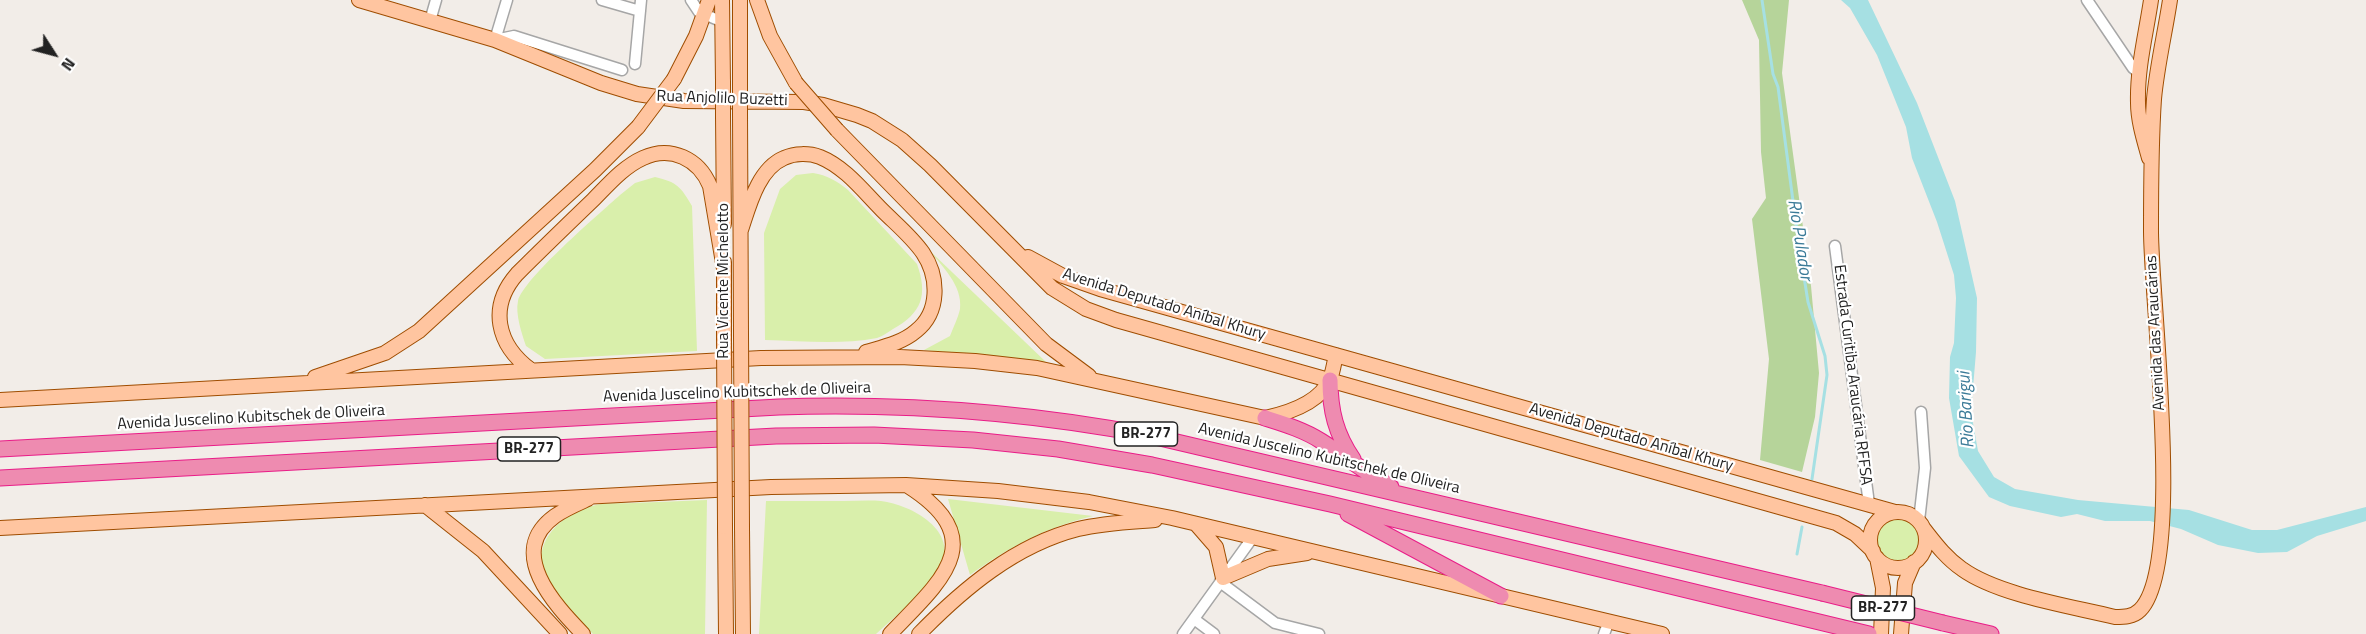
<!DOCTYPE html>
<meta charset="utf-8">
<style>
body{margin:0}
#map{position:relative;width:2366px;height:634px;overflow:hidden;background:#f2ede8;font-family:"Titillium Web",sans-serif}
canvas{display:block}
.north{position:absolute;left:24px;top:24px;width:60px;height:60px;-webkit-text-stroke:4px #fff;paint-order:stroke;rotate:126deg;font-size:16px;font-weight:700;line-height:24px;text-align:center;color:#222}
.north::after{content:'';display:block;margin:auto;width:21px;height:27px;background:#222;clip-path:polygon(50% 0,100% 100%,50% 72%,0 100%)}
</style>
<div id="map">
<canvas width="2366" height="634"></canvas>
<div class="north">N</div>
</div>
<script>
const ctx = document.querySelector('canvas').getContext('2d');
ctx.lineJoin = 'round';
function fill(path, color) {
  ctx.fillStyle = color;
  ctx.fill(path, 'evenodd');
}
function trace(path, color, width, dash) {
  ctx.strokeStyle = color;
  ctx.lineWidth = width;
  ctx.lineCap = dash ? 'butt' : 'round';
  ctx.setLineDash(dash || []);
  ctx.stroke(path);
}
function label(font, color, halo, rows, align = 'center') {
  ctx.font = font + ' "Titillium Web",sans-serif';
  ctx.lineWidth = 4.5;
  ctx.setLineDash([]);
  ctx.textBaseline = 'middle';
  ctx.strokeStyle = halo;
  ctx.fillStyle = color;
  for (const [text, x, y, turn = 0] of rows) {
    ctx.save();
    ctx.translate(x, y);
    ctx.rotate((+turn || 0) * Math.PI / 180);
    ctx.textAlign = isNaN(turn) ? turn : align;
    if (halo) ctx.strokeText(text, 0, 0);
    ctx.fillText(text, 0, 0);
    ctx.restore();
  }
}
fill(new Path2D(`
 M 813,173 C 827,175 837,181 848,190 L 917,264 C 928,295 922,313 893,329 C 888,332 883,336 877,338 C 841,345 802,341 765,340 L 764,233 L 780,189 L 796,175 Z
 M 655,177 C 677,182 681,187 692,206 L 697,351 L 545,359 L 526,346 C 522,334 515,314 518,301 C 523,279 599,214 620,195 L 635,183 Z
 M 929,250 L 1046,362 L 924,350 L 950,336 C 953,328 958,318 960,309 C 963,286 942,266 929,250 Z
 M 948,499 L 1093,516 C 1046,527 1009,547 970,575 Z
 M 707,500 L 705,634 L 593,634 C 578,619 561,604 550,586 C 525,546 559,514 596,505 C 608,502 621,504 633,503 C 658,502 683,501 707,500 Z
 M 766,501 C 792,501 818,501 844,501 C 856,501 869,500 881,501 C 912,505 960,531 940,568 C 929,589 894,617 876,634 L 759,634 Z
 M1877 540a21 21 0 1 1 42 0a21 21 0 1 1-42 0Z`), '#d9efab');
fill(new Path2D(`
 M 1742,0 L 1789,0 L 1782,73 L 1811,286 L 1819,373 L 1815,417 L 1802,472 L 1760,460 L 1769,359 L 1752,219 L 1766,198 L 1761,152 L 1759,40 Z`), '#b6d49a');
fill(new Path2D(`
 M 1841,0 L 1868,0 L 1917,103 L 1955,201 L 1977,298 L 1976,352 L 1971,412 L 1978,451 L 1994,477 L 2015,489 L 2078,500 L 2189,510 L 2252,530 L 2277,530 L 2366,507 L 2366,521 L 2317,536 L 2287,552 L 2258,553 L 2218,545 L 2181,529 L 2150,521 L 2105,521 L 2077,514 L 2061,517 L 2010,506 L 1989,497 L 1959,456 L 1949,398 L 1950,357 L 1954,343 L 1956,298 L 1954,275 L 1937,222 L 1912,158 L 1906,127 L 1877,55 L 1850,8 Z`), '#a6e0e3');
trace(new Path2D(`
 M 1762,0 L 1773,74 L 1778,87 L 1798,239 L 1808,302 L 1825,356 L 1827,375 L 1812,479
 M 1797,554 L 1802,527`), '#a6e0e3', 3);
const minor = new Path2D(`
 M 602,0 L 640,11
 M 691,0 L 699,12 L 723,22
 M 2087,0 L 2133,68 L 2139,73
 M 430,21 L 436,0
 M 495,40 L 514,36 L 622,70
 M 495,40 L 507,0
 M 635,64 L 641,0
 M 1835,246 L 1869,504
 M 1919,521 L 1925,468 L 1921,412
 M 1220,582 L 1275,623 L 1319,634
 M 1194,619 L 1214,634
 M 1183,634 L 1253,537
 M 1604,634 L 1609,621`);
const major = new Path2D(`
 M 359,0 L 495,40 L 601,83 L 637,94 L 684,101 L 804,102 L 823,105 L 857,115 L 872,121 L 902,140 L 930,165 L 1052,288 L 1086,309 L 1116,320 L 1836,523 L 1855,534 L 1873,551
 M 722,0 L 723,82
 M 740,0 L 740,83
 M 757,0 L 770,36 L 796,83
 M 674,79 L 696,36 L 709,0
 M 740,113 L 741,334
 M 723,116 L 724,224
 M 837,130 L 1046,344 L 1089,376
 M 2149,158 C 2144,140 2138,121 2138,103 C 2137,68 2146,34 2151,0
 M 741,230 C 749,206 758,169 784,158 C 795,153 809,153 820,157 C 845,167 864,192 882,210 C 896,224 912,237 923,253 C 939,277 940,312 916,331 C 902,343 883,347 866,352
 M 1028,257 L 1063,276 L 1100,289 L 1895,512
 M 724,262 L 724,335
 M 531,370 C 497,345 488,307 517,274 C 542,249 568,224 593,200 C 608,185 623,167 643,158 C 671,145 699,159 710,186 L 724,269
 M 315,377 L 385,353 L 419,331 L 595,170 L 638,127
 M 0,400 L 761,358 L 900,357 L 975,361 L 1037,368 L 1265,418 C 1288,413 1320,403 1330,379 C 1333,372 1334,363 1336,355
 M 425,505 L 483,551 L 560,634
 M1870 540a28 28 0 1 1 56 0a28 28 0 1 1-56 0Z
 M 1196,524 L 1216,547 L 1223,578 L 1268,559 L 1307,553
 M 725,527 L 726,634
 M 742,527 L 743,634
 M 0,528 L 771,487 L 906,485 L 998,491 L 1089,502 L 1172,518 L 1662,634
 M 1924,529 C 1935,543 1946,558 1962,569 C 1998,595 2070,606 2115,617 C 2124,617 2133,617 2140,610 C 2185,565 2151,302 2151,231 C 2151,188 2151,143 2154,99 C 2157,66 2165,33 2170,0
 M 1877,558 L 1883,588 L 1881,634
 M 583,634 C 555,605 505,552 555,516 C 565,509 577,504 588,499
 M 890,634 C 940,582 993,540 908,486
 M 919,634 C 963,589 1015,545 1078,529 C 1103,523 1129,522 1155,520
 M 1901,634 L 1905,583 L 1914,562`);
const highway = new Path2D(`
 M 1330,380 C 1330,411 1336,434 1353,459
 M 1265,418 C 1284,424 1304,430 1321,441 C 1345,456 1366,473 1391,487
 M 0,449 L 779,407 C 902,403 1025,412 1147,435 L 1822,593
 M 0,478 L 776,436 L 874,435 L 973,440 L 1058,449 L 1152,465 L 1330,504 L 1869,634
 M 1348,514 L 1501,596
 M 1943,623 L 1991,634`);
trace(minor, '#a6a6a6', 13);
trace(major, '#9f4d00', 16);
trace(highway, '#e91d88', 17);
trace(minor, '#fff', 10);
trace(major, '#ffc5a0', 14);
trace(highway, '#ee8bb0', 15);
const majorBridge = new Path2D(`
 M 723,82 L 723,116
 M 740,83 L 740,113
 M 796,83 L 837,130
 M 638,127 L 674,79
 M 741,334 L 742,527
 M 724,335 L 725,527`);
const highwayBridge = new Path2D(`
 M 1822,593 L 1943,623`);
trace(majorBridge, '#9f4d00', 16, []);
trace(highwayBridge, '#e91d88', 17, []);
trace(majorBridge, '#ffc5a0', 14);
trace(highwayBridge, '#ee8bb0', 15);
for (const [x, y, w] of [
 [1146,434,63],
 [529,449,63],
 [1883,608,63]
]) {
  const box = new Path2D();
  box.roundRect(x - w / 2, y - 12, w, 24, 4.5);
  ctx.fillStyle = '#fff';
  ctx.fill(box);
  trace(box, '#222', 1.5);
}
label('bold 15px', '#222', null, [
 ["BR-277",1146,434],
 ["BR-277",529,449],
 ["BR-277",1883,608]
]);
label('16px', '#222', '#fff', [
 ["Rua Anjolilo Buzetti",722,99,2],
 ["Rua Vicente Michelotto",724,281,-90],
 ["Avenida Deputado Aníbal Khury",1164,305,17],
 ["Avenida das Araucárias",2156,333,-93],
 ["Estrada Curitiba Araucária RFFSA",1852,375,83],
 ["Avenida Juscelino Kubitschek de Oliveira",737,393,-2],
 ["Avenida Juscelino Kubitschek de Oliveira",251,418,-3],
 ["Avenida Deputado Aníbal Khury",1631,438,16],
 ["Avenida Juscelino Kubitschek de Oliveira",1329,459,13]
]);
label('italic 18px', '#3b7b98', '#fff', [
 ["Rio Pulador",1799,240,81],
 ["Rio Barigui",1967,410,-93]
]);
</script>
